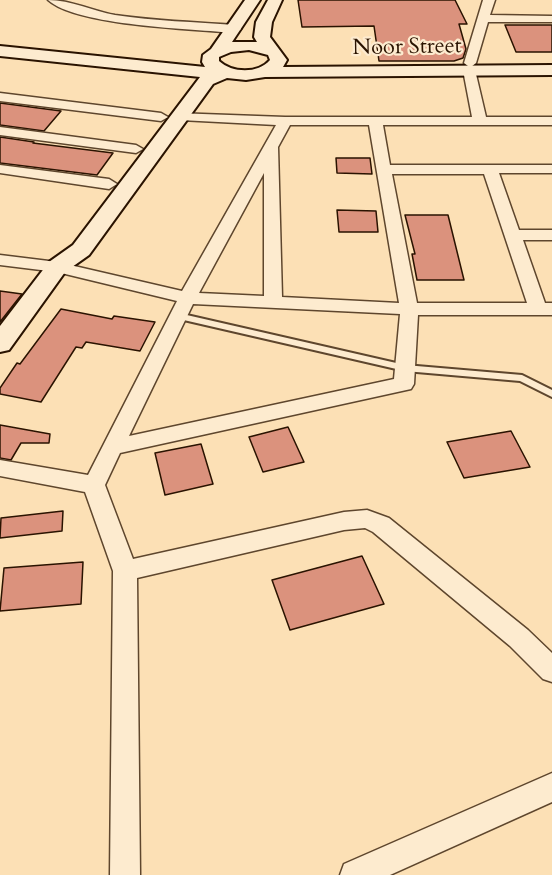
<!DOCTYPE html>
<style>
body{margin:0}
canvas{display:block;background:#fce0b5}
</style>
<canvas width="552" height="875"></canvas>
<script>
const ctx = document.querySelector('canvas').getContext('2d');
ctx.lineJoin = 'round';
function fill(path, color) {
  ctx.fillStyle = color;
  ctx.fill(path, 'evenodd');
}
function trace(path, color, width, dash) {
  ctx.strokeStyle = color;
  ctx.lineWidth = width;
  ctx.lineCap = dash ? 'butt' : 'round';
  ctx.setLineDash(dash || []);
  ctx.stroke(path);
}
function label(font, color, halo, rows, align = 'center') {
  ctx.font = font + ' Cardo,serif';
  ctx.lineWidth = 4.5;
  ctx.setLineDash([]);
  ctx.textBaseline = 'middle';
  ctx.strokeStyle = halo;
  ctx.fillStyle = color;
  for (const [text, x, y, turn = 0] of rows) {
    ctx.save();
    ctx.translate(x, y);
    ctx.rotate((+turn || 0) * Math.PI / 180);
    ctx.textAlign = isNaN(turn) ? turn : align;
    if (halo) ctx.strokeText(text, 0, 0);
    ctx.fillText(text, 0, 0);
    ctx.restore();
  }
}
const building = new Path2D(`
 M 298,0 L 455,0 L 467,24 L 459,24 L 466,49 L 463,58 L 454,61 L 379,61 L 374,26 L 302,27 Z
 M 505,25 L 552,25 L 552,52 L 516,52 Z
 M 0,103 L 61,111 L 44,131 L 0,125 Z
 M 0,137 L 34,142 L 33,143 L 113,153 L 97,175 L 0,163 Z
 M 336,158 L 370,158 L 372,174 L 337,173 Z
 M 337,210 L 376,211 L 378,232 L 339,232 Z
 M 405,215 L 448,215 L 464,280 L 417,280 L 412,254 L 415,254 Z
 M 0,291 L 22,294 L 0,322 Z
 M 61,309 L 112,319 L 114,316 L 155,322 L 140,351 L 86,342 L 82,348 L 76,347 L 41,402 L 0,394 L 0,388 L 17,363 L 20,364 Z
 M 0,425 L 50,434 L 49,443 L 21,443 L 11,460 L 0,458 Z
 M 288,427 L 304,462 L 263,472 L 249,437 Z
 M 511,431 L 530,467 L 464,478 L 447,442 Z
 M 201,444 L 213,484 L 165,495 L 155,453 Z
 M 63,511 L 62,531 L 0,538 L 1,518 Z
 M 362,556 L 384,604 L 290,630 L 272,580 Z
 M 83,562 L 81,604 L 0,611 L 4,568 Z`);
fill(building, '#db927d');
trace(building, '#2a1300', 1.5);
const lane = new Path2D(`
 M 178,313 L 405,365 L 522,375 L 552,390 L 552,397 L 520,381 L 405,371 L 175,318 L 173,316 Z`);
const street = new Path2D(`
 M 48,0 C 71,0 93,11 115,15 C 155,21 195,22 235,25 L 241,29 L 235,33 C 194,29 76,26 48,0 Z
 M 483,0 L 495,0 L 490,15 L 552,16 L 552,22 L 488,22 L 476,63 L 471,67 L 475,70 L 486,117 L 552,117 L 552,125 L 383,125 L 390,165 L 552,165 L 552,173 L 499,173 L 519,230 L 552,230 L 552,240 L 523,240 L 545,303 L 552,303 L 552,315 L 418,315 L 414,384 L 411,389 L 120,453 L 105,485 L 133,559 L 344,512 L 367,510 L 389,518 L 528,630 L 552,653 L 552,682 L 543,679 L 510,646 L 373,532 L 365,528 L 344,530 L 137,578 L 140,875 L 110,875 L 113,571 L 85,492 L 0,476 L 0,460 L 88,475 L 177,301 L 57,272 L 0,265 L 0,255 L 57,262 L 182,291 L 276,125 L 180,120 L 175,119 L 173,116 L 175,113 L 285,117 L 472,117 L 463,70 L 468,66 L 464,63 ZM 290,125 L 369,125 L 399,303 L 282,297 L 278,147 ZM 264,173 L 264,296 L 199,293 ZM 392,174 L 484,174 L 527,303 L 417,303 ZM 193,304 L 400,314 L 394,379 L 129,436 Z
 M 0,93 L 161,113 L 168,117 L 161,121 L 0,101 Z
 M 0,127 L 136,145 L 143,149 L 136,153 L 0,135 Z
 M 0,165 L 109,179 L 117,184 L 109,189 L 0,173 Z
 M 552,773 L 552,802 L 390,875 L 340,875 L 344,864 Z`);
const secondary = new Path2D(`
 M 245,0 L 260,0 L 232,42 L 257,42 L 254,37 L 256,22 L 268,0 L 282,0 L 272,22 L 270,37 L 287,60 L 283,67 L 552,65 L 552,75 L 265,77 L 246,80 L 227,78 L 213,84 L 89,255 L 65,272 L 9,350 L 0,352 L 0,326 L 49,262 L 73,245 L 200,77 L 0,56 L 0,46 L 205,67 L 202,62 L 203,55 L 211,49 ZM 249,50 L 268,55 L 270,60 C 258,74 232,73 219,61 L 219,57 L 231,52 Z`);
trace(lane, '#5e462d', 4);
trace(street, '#5e462d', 3);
trace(secondary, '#2a1300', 4);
fill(lane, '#fdebcf');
fill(street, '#fdebcf');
fill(secondary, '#fdebcf');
label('22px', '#2a1300', '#fdebcf', [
 ["Noor Street",407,48,-1]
]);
</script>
